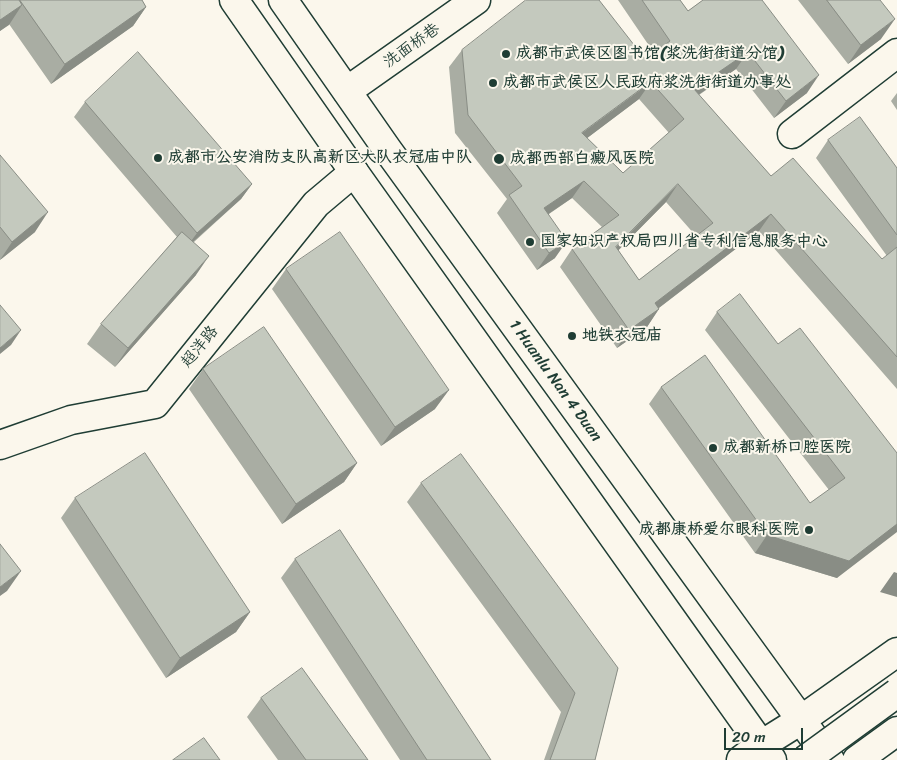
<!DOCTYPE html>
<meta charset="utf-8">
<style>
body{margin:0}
#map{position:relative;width:897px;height:760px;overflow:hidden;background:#fbf7ec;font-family:Sriracha,sans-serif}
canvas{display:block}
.scale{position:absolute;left:724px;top:728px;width:79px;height:22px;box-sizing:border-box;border:2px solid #1f3d34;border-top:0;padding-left:6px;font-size:15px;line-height:18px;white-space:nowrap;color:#1f3d34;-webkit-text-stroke:4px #fbf7ec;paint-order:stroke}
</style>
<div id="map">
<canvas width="897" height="760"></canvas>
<div class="scale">20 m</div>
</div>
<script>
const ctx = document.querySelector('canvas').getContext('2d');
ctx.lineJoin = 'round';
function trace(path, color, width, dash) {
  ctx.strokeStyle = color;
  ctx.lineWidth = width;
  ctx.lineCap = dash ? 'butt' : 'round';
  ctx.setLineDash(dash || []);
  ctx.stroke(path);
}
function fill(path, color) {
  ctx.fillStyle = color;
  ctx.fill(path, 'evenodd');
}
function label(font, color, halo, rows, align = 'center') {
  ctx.font = font + ' Sriracha,"LXGW WenKai TC",sans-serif';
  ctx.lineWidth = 4;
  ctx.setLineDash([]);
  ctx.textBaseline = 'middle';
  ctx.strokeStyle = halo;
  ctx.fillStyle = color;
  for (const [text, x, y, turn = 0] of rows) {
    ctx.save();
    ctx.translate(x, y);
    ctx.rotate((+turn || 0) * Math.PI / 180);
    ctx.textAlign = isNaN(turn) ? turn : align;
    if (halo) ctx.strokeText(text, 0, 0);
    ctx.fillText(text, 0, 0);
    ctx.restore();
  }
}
const minor = new Path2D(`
 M 347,91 L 476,0
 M 792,134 L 897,53
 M 0,445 L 71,420 L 155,404 L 316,204 L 354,172`);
const major = new Path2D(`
 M 234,0 L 354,172 L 772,760
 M 283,0 L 387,149 L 830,760
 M 741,760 L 761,745 L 801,720 L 897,652
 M 857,760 L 897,731`);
trace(minor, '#1f3d34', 31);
trace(major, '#1f3d34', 31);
trace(minor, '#fbf7ec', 28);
trace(major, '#fbf7ec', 28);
const majorBridge = new Path2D(`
 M 805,760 L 897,693`);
trace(majorBridge, '#1f3d34', 31, []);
trace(majorBridge, '#fbf7ec', 28);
fill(new Path2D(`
 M 0,0 L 142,0 L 146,7 L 133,26 L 51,84 L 9,24 L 0,31 Z
 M 618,0 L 680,0 L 688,11 L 703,0 L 807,93 L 774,118 L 736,69 L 699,95 L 771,176 L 882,259 L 887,256 L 816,158 L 828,140 L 897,168 L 897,389 L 759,231 L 659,308 L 647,327 L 617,348 L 560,267 L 572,249 L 602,227 L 572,198 L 549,214 L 555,258 L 537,270 L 497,213 L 507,199 L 455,133 L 449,67 L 462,50 L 645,59 L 654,53 ZM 639,99 L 669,133 L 623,173 L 587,138 ZM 666,202 L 696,236 L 639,280 L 618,250 Z
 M 798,0 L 880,0 L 881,39 L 848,64 Z
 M 897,93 L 897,110 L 891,101 Z
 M 85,102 L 252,184 L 241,199 L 194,242 L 196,275 L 115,367 L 87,344 L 101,324 L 177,237 L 74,117 Z
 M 0,155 L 35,232 L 0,260 Z
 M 286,269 L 435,409 L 381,446 L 272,289 Z
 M 717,312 L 778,344 L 897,453 L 837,578 L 755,553 L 649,404 L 661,387 L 810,503 L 829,490 L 705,330 Z
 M 203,369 L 357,463 L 344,482 L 282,524 L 189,389 Z
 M 421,483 L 618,668 L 595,760 L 544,760 L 561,712 L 407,502 Z
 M 75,498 L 250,612 L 236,632 L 166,678 L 61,518 Z
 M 295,559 L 491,760 L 400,760 L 281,578 Z
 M 261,698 L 368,760 L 278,760 L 247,717 Z`), '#a9ada3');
fill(new Path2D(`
 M 22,5 L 9,25 L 0,31 L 0,20 Z
 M 146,7 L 133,26 L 51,84 L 65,64 Z
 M 895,19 L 881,39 L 848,64 L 861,45 Z
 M 748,52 L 736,69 L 682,106 L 694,89 Z
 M 819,75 L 807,93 L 774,118 L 786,101 Z
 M 651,82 L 639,99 L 570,151 L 582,133 Z
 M 584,181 L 572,198 L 532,225 L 544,208 Z
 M 252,184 L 241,199 L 186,248 L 197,233 Z
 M 678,184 L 666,202 L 604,265 L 616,247 Z
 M 48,212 L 35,232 L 0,260 L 12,242 Z
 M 771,214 L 759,231 L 643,320 L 655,303 Z
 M 567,241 L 555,258 L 537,270 L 549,253 Z
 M 209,256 L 196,275 L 115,367 L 128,348 Z
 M 659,309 L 647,327 L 617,348 L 629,330 Z
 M 21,330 L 11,345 L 0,354 L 0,348 Z
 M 449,390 L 435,409 L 381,446 L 395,427 Z
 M 357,463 L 344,482 L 282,524 L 296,504 Z
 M 897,524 L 897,532 L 837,578 L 755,553 L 767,535 Z
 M 21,571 L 7,591 L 0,596 L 0,587 Z
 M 894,572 L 897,573 L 897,597 L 880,592 Z
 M 250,612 L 236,632 L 166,678 L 180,658 Z`), '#898d85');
const building = new Path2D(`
 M 0,0 L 19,0 L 22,5 L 0,20 Z
 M 20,0 L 142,0 L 146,7 L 65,64 Z
 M 526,0 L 599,0 L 645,59 L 670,41 L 642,0 L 680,0 L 688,11 L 703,0 L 762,0 L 819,75 L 786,101 L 748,52 L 694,89 L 771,176 L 793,158 L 882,259 L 897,247 L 897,357 L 771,214 L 655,303 L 659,309 L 629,330 L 572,249 L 619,215 L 584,181 L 544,208 L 567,241 L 549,253 L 509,195 L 522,186 L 468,115 L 462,50 ZM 651,82 L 684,119 L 623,173 L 582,133 ZM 678,184 L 713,223 L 639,280 L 616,247 Z
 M 827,0 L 880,0 L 895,19 L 861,45 Z
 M 138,52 L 252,184 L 197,233 L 85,102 Z
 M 860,117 L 897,168 L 897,235 L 828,140 Z
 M 0,155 L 48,212 L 12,242 L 0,227 Z
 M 182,232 L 209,256 L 128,348 L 101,324 Z
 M 340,232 L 449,390 L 395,427 L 286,269 Z
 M 740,294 L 778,344 L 800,328 L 897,453 L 897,524 L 849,561 L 767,535 L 661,387 L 705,355 L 810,503 L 845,478 L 717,312 Z
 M 0,305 L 21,330 L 0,348 Z
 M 264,327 L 357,463 L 296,504 L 203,369 Z
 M 145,453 L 250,612 L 180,658 L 75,498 Z
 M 461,454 L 618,668 L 595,760 L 550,760 L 575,693 L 421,483 Z
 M 340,530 L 491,760 L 427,760 L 295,559 Z
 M 0,544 L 21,571 L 0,587 Z
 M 302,668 L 368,760 L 306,760 L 261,698 Z
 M 204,738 L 220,760 L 173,760 Z`);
fill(building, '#c4c9be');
trace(building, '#898d85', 1);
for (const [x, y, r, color] of [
 [506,54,5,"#1f3d34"],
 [493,83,5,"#1f3d34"],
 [158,158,5,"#1f3d34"],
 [499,159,6,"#1f3d34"],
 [530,242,5,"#1f3d34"],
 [572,336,5,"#1f3d34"],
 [713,448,5,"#1f3d34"],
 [809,530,5,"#1f3d34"]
]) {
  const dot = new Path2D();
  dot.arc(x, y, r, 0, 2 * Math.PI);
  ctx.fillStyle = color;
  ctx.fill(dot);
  trace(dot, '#fbf7ec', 2);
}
label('16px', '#1f3d34', '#fbf7ec', [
 ["洗面桥巷",412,46,-35],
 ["超洋路",200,347,-51],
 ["1 Huanlu Nan 4 Duan",555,381,54]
]);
label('bold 16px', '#1f3d34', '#fbf7ec', [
 ["成都市武侯区图书馆(浆洗街街道分馆)",516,54],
 ["成都市武侯区人民政府浆洗街街道办事处",503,83],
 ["成都市公安消防支队高新区大队衣冠庙中队",168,158],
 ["成都西部白癜风医院",510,159],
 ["国家知识产权局四川省专利信息服务中心",540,242],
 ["地铁衣冠庙",582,336],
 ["成都新桥口腔医院",723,448],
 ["成都康桥爱尔眼科医院",799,530,"right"]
], 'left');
</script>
